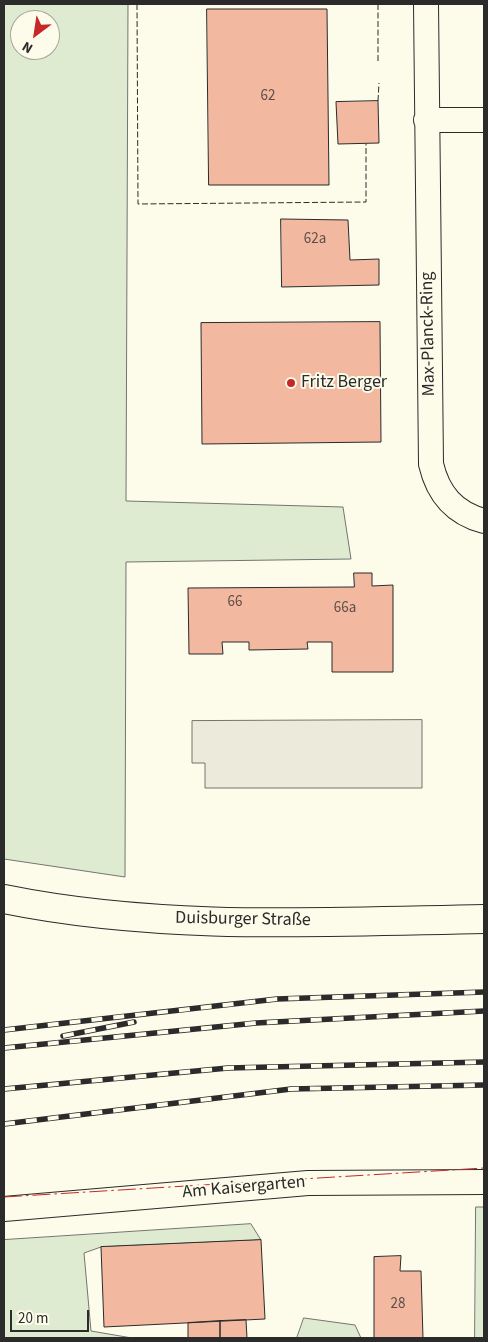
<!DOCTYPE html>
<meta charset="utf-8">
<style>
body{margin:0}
#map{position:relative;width:488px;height:1342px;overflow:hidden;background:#fdfbea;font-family:"Source Sans 3",sans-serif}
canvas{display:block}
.frame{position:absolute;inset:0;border:5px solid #2b2b2b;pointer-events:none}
.north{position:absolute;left:10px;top:10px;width:50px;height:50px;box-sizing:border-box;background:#fdfbea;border:1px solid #a9a89e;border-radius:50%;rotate:211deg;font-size:14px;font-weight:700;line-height:20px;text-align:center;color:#2b2b2b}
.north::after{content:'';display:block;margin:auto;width:18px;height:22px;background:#c62828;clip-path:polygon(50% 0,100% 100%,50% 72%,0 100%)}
.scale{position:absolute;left:10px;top:1310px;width:79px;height:22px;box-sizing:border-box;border:2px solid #2b2b2b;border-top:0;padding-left:6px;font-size:15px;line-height:18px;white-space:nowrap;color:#2b2b2b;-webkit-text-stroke:4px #fdfbea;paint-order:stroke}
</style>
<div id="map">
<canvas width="488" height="1342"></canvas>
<div class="frame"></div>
<div class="north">N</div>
<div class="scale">20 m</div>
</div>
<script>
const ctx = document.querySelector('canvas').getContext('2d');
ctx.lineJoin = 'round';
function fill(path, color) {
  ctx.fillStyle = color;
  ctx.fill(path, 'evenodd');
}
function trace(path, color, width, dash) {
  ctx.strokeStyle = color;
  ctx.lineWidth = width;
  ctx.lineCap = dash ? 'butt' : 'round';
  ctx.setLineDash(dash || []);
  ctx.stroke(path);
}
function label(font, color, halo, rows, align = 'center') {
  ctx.font = font + ' "Source Sans 3",sans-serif';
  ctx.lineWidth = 4;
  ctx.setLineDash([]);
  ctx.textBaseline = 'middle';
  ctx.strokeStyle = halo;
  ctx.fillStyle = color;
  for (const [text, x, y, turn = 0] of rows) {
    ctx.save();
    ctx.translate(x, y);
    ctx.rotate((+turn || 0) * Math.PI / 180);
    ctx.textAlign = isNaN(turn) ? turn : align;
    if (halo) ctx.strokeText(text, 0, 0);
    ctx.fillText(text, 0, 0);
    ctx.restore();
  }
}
const green = new Path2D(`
 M 4,4 L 128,4 L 126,501 L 343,507 L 351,559 L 126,562 L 125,877 L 4,859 ZM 20,20 L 50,20 L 50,50 L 20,50 Z
 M 476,1207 L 484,1207 L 484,1338 L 475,1338 Z
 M 251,1224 L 261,1240 L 101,1247 L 84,1253 L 91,1331 L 132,1338 L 4,1338 L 4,1240 Z
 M 304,1318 L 355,1325 L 361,1338 L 297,1338 Z`);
fill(green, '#deebd1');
trace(green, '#74746e', 1);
const parking = new Path2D(`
 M 422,720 L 422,788 L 205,788 L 205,763 L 192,763 L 192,721 Z`);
fill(parking, '#eceadb');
trace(parking, '#74746e', 1);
const building = new Path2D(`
 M 207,9 L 327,9 L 329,185 L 209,185 Z
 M 378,101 L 379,143 L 338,144 L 336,102 Z
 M 281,219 L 348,220 L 350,260 L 379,259 L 379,285 L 282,287 Z
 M 380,322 L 381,442 L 202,444 L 201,323 Z
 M 354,573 L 372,573 L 372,586 L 393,585 L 393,672 L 332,672 L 332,642 L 307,642 L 308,649 L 249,650 L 249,642 L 222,642 L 223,654 L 189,654 L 188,588 L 354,587 Z
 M 261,1240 L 265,1319 L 104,1327 L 101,1247 Z
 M 401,1256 L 400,1271 L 421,1271 L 423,1338 L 374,1338 L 374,1257 Z
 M 246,1320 L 247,1338 L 220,1338 L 220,1321 Z
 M 220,1321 L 220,1338 L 188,1338 L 188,1323 Z`);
fill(building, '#f2b8a0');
trace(building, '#2b2b2b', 1);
const street = new Path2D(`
 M 426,4 L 431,464 C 438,494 454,513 484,521
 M 426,120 L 484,120
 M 4,1209 L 308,1183 L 484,1182`);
const secondary = new Path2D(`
 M 4,899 C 161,931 325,922 484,919`);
trace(street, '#2b2b2b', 26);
trace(secondary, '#2b2b2b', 30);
trace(street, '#fdfbea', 24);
trace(secondary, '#fdfbea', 28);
const rail = new Path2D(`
 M 4,1030 L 277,999 L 484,992
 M 63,1036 L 134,1022
 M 4,1048 L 256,1023 L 484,1011
 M 4,1089 L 228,1068 L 484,1062
 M 4,1124 L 291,1089 L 484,1085`);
trace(rail, '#2b2b2b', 5.5);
trace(rail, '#fdfbea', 4, [11]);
trace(new Path2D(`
 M 137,4 L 138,204 L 366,202 L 366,144
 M 378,61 L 378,4
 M 378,101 L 379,83`), '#2b2b2b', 1, [6, 2.5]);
trace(new Path2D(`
 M 4,1197 L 484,1168`), '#c62828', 1, [18, 4, 2.5, 4]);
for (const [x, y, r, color] of [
 [291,383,5,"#c62828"]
]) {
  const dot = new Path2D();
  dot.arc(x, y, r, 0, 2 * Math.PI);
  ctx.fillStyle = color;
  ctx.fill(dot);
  trace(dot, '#fdfbea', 2);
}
label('15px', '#5d4e48', null, [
 ["62",268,97],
 ["62a",315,240],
 ["66",235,603],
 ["66a",345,609],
 ["28",398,1305]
]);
label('18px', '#2b2b2b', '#fdfbea', [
 ["Max-Planck-Ring",429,334,-91],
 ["Duisburger Straße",243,920,1],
 ["Am Kaisergarten",244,1188,-5]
]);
label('18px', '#2b2b2b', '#fdfbea', [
 ["Fritz Berger",301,383]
], 'left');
</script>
